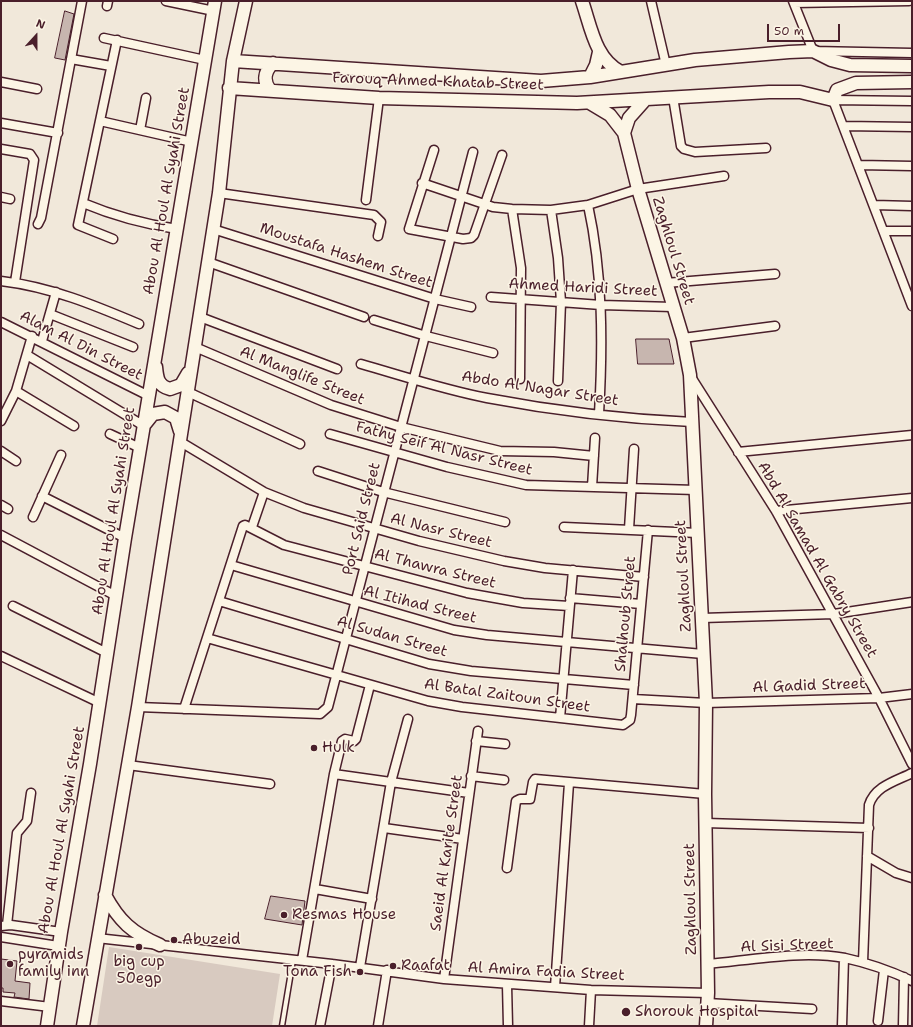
<!DOCTYPE html>
<style>
body{margin:0}
#map{position:relative;width:913px;height:1027px;overflow:hidden;background:#f1e8da;font-family:"Shantell Sans",sans-serif}
canvas{display:block}
.frame{position:absolute;inset:0;border:2px solid #4a1f2b;pointer-events:none}
.north{position:absolute;left:16px;top:16px;width:40px;height:40px;-webkit-text-stroke:3px #fcf5e5;paint-order:stroke;rotate:21deg;font-size:11px;font-weight:700;line-height:16px;text-align:center;color:#4a1f2b}
.north::after{content:'';display:block;margin:auto;width:14px;height:18px;background:#4a1f2b;clip-path:polygon(50% 0,100% 100%,50% 72%,0 100%)}
.scale{position:absolute;left:767px;top:24px;width:73px;height:18px;box-sizing:border-box;border:2px solid #4a1f2b;border-top:0;padding-left:5px;font-size:12px;line-height:14px;white-space:nowrap;color:#4a1f2b;-webkit-text-stroke:3px #fcf5e5;paint-order:stroke}
</style>
<div id="map">
<canvas width="913" height="1027"></canvas>
<div class="frame"></div>
<div class="north">N</div>
<div class="scale">50 m</div>
</div>
<script>
const ctx = document.querySelector('canvas').getContext('2d');
ctx.lineJoin = 'round';
function fill(path, color) {
  ctx.fillStyle = color;
  ctx.fill(path, 'evenodd');
}
function trace(path, color, width, dash) {
  ctx.strokeStyle = color;
  ctx.lineWidth = width;
  ctx.lineCap = dash ? 'butt' : 'round';
  ctx.setLineDash(dash || []);
  ctx.stroke(path);
}
function label(font, color, halo, rows, align = 'center') {
  ctx.font = font + ' "Shantell Sans",sans-serif';
  ctx.lineWidth = 3;
  ctx.setLineDash([]);
  ctx.textBaseline = 'middle';
  ctx.strokeStyle = halo;
  ctx.fillStyle = color;
  for (const [text, x, y, turn = 0] of rows) {
    ctx.save();
    ctx.translate(x, y);
    ctx.rotate((+turn || 0) * Math.PI / 180);
    ctx.textAlign = isNaN(turn) ? turn : align;
    if (halo) ctx.strokeText(text, 0, 0);
    ctx.fillText(text, 0, 0);
    ctx.restore();
  }
}
fill(new Path2D(`
 M 109,947 L 280,974 L 272,1026 L 97,1026 Z`), '#d8cac0');
const building = new Path2D(`
 M 65,11 L 74,14 L 65,60 L 55,58 Z
 M 636,339 L 669,339 L 674,364 L 638,364 Z
 M 271,896 L 305,901 L 302,925 L 265,919 Z
 M 1,959 L 17,961 L 15,981 L 30,983 L 29,999 L 14,997 L 15,993 L 3,992 L 3,988 L 1,988 Z`);
fill(building, '#c7b6af');
trace(building, '#4a1f2b', 1);
const lane = new Path2D(`
 M 282,1026 L 293,960`);
const street = new Path2D(`
 M 166,1 L 214,11
 M 651,1 L 666,65
 M 793,1 L 813,51 L 912,53
 M 794,3 L 909,1
 M 107,6 L 108,1
 M 104,38 L 205,60
 M 71,59 L 111,66
 M 1,82 L 37,89
 M 673,97 L 681,146 L 684,149 L 695,152 L 766,148
 M 912,101 L 833,100 L 912,306
 M 100,121 L 192,142
 M 1,123 L 58,133
 M 844,126 L 912,127
 M 140,130 L 146,98
 M 1,149 L 30,154 L 34,160 L 15,282
 M 434,150 L 409,229 L 463,239 L 471,238 L 474,235 L 502,155
 M 859,165 L 912,166
 M 422,183 L 493,207 L 512,209 L 551,210 L 588,205 L 638,189 L 724,176
 M 219,193 L 374,215 L 381,222 L 378,236
 M 1,197 L 10,199
 M 366,200 L 379,98
 M 83,203 C 114,216 144,224 177,229
 M 588,205 C 603,274 603,344 599,414
 M 874,205 L 912,206
 M 512,209 L 521,268 L 520,379
 M 551,210 L 558,258 L 561,302 L 558,381
 M 38,224 L 41,218 L 82,1
 M 213,229 L 435,299 L 471,307
 M 884,231 L 912,231
 M 113,239 L 78,225 L 117,40
 M 208,262 L 364,317
 M 1,281 C 51,287 94,305 139,324
 M 666,283 L 775,274
 M 491,297 L 601,305 L 673,307
 M 50,314 L 133,347
 M 200,317 L 337,369
 M 374,320 L 426,336 L 493,353
 M 1,322 L 149,396
 M 683,338 L 775,326
 M 42,341 L 56,292
 M 195,347 L 331,405 L 401,427 L 500,451 L 554,452 L 594,456
 M 27,355 L 144,426
 M 361,364 C 403,376 445,390 487,398 C 555,411 624,419 692,422
 M 691,377 L 776,511 L 879,698 L 912,764
 M 16,391 L 74,426
 M 188,392 L 300,444
 M 1,421 L 16,391 L 32,336
 M 110,434 L 140,448
 M 330,434 L 447,467 L 526,485 L 696,490
 M 179,441 L 264,492 L 304,508 L 419,541 L 504,561 L 545,568 L 644,577
 M 1,451 L 16,461
 M 738,452 L 912,435
 M 318,471 L 383,492 L 505,522
 M 592,487 L 595,438
 M 42,496 L 125,538
 M 1,505 L 8,509
 M 776,511 L 912,498
 M 33,517 L 61,455
 M 252,527 L 264,492
 M 564,527 L 698,533
 M 629,529 L 634,449
 M 1,535 L 116,596
 M 231,565 L 454,630 L 487,635 L 703,654
 M 570,598 L 641,604
 M 219,601 L 429,664 L 471,671 L 634,685
 M 13,606 L 107,653
 M 702,618 L 834,614 L 912,602
 M 207,638 L 428,701 L 462,707 L 623,725 L 630,720 L 631,715 L 648,530
 M 1,656 L 100,703
 M 633,699 L 706,703 L 879,698 L 912,694
 M 138,707 L 320,714 L 328,707 L 473,152
 M 184,709 L 243,526 L 245,525 L 284,545 L 467,593 L 523,603 L 569,606
 M 560,718 L 573,570
 M 476,741 L 505,744
 M 128,765 L 270,784
 M 334,774 L 469,793
 M 471,776 L 504,780
 M 706,823 L 869,828
 M 384,828 L 463,839
 M 867,856 L 896,873 L 912,878
 M 507,868 L 516,801 L 520,799 L 530,799 L 533,782 L 535,779 L 705,794
 M 315,889 L 372,899
 M 7,925 L 17,833 L 27,821 L 31,793
 M 1,926 L 11,925 L 61,932
 M 1,937 L 58,946
 M 97,938 L 332,964 L 444,979 L 591,990 L 708,993
 M 302,960 L 334,774 L 342,741 L 345,739 L 354,741 L 356,739 L 370,685
 M 863,962 L 869,805 C 875,786 896,781 912,773
 M 708,964 C 751,960 803,950 845,958 C 868,963 891,971 912,981
 M 360,967 L 391,782 L 408,719
 M 444,979 L 478,731
 M 507,985 L 508,1026
 M 555,987 L 569,783
 M 1,1001 L 50,1007
 M 707,1003 L 812,1009
 M 878,1021 L 884,970
 M 320,1026 L 332,964
 M 378,1026 L 387,970
 M 589,1026 L 591,990
 M 842,1026 L 844,958
 M 903,1026 L 904,977`);
const secondary = new Path2D(`
 M 582,1 C 591,27 595,59 621,72
 M 233,61 L 541,81 L 590,77 L 695,60 L 789,52 L 813,51 L 831,60 L 850,65 L 912,66
 M 590,77 L 596,65 L 599,52
 M 229,88 L 379,98 L 577,103 L 769,92 L 800,92 L 833,100 L 837,90 L 856,83 L 912,82
 M 270,90 C 263,81 264,72 273,63
 M 590,103 L 610,115 L 624,133 L 638,189 L 683,338 L 690,375 L 706,703 L 705,794 L 708,993 L 706,1026
 M 624,133 L 629,118 L 645,100
 M 156,367 C 157,378 158,386 170,389 L 181,385 L 188,373
 M 145,424 L 153,414 L 165,412 L 176,418 L 180,431
 M 105,895 C 119,921 132,933 160,945
 M 47,1026 L 61,932 L 90,764 L 125,538 L 215,1
 M 83,1026 L 138,707 L 219,193 L 233,61 L 246,1`);
trace(lane, '#4a1f2b', 7);
trace(street, '#4a1f2b', 11);
trace(secondary, '#4a1f2b', 15);
trace(lane, '#fcf5e5', 4);
trace(street, '#fcf5e5', 8);
trace(secondary, '#fcf5e5', 12);
for (const [x, y, r, color] of [
 [314,748,4,"#4a1f2b"],
 [284,915,4,"#4a1f2b"],
 [174,940,4,"#4a1f2b"],
 [139,947,4,"#4a1f2b"],
 [10,964,4,"#4a1f2b"],
 [393,966,4,"#4a1f2b"],
 [360,972,4,"#4a1f2b"],
 [626,1012,5,"#4a1f2b"]
]) {
  const dot = new Path2D();
  dot.arc(x, y, r, 0, 2 * Math.PI);
  ctx.fillStyle = color;
  ctx.fill(dot);
  trace(dot, '#fcf5e5', 1.5);
}
label('15px', '#4a1f2b', '#fcf5e5', [
 ["Farouq Ahmed Khatab Street",438,82,2],
 ["Abou Al Houl Al Syahi Street",167,191,-80],
 ["Zaghloul Street",673,251,73],
 ["Moustafa Hashem Street",346,256,18],
 ["Ahmed Haridi Street",583,288,3],
 ["Alam Al Din Street",81,346,27],
 ["Al Manglife Street",302,376,22],
 ["Abdo Al Nagar Street",540,389,9],
 ["Fathy Seif Al Nasr Street",444,449,14],
 ["Abou Al Houl Al Syahi Street",114,511,-81],
 ["Port Said Street",362,519,-76],
 ["Al Nasr Street",441,531,14],
 ["Abd Al Samad Al Gabry Street",817,560,60],
 ["Al Thawra Street",435,569,14],
 ["Zaghloul Street",684,576,-93],
 ["Al Itihad Street",420,605,14],
 ["Shalhoub Street",626,614,-85],
 ["Al Sudan Street",392,637,16],
 ["Al Gadid Street",809,686,-2],
 ["Al Batal Zaitoun Street",507,696,8],
 ["Abou Al Houl Al Syahi Street",62,830,-80],
 ["Saeid Al Karite Street",447,853,-82],
 ["Zaghloul Street",691,899,-91],
 ["Al Sisi Street",787,946,-2],
 ["Al Amira Fadia Street",546,972,3]
]);
label('15px', '#4a1f2b', '#fcf5e5', [
 ["Hulk",322,748],
 ["Resmas House",292,915],
 ["Abuzeid",182,940],
 ["pyramids",18,955],
 ["family inn",18,972],
 ["big cup",139,962,"center"],
 ["50egp",139,979,"center"],
 ["Raafat",401,966],
 ["Tona Fish",352,972,"right"],
 ["Shorouk Hospital",635,1012]
], 'left');
</script>
